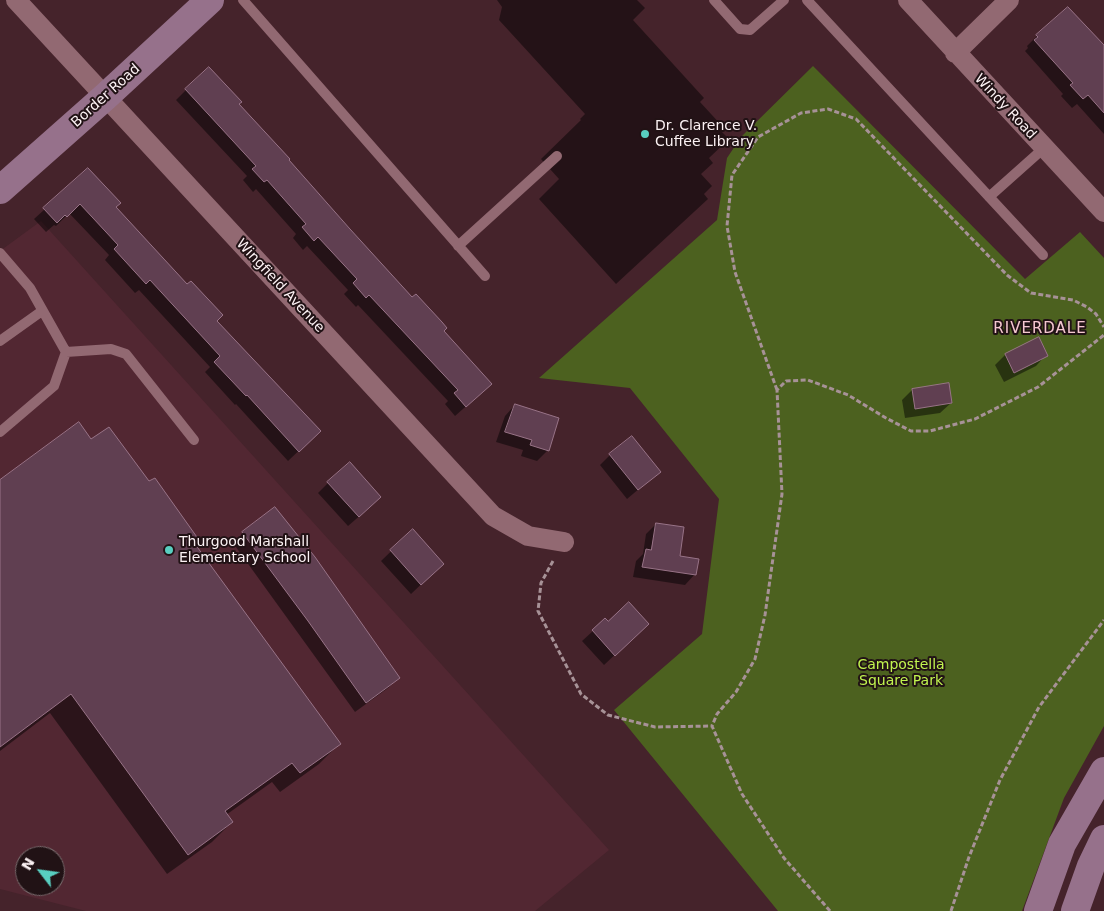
<!DOCTYPE html>
<style>
body{margin:0}
#map{position:relative;width:1104px;height:911px;overflow:hidden;background:#45232b;font-family:"DejaVu Sans",sans-serif}
canvas{display:block}
.north{position:absolute;left:15px;top:846px;width:50px;height:50px;box-sizing:border-box;background:#211215;border:1px solid #796c6e;border-radius:50%;rotate:300deg;font-size:14px;font-weight:700;line-height:20px;text-align:center;color:#fcf2f4}
.north::after{content:'';display:block;margin:auto;width:18px;height:22px;background:#58cec0;clip-path:polygon(50% 0,100% 100%,50% 72%,0 100%)}
</style>
<div id="map">
<canvas width="1104" height="911"></canvas>
<div class="north">N</div>
</div>
<script>
const ctx = document.querySelector('canvas').getContext('2d');
ctx.lineJoin = 'round';
function fill(path, color) {
  ctx.fillStyle = color;
  ctx.fill(path, 'evenodd');
}
function trace(path, color, width, dash) {
  ctx.strokeStyle = color;
  ctx.lineWidth = width;
  ctx.lineCap = dash ? 'butt' : 'round';
  ctx.setLineDash(dash || []);
  ctx.stroke(path);
}
function label(font, color, halo, rows, align = 'center') {
  ctx.font = font + ' "DejaVu Sans",sans-serif';
  ctx.lineWidth = 4;
  ctx.setLineDash([]);
  ctx.textBaseline = 'middle';
  ctx.strokeStyle = halo;
  ctx.fillStyle = color;
  for (const [text, x, y, turn = 0] of rows) {
    ctx.save();
    ctx.translate(x, y);
    ctx.rotate((+turn || 0) * Math.PI / 180);
    ctx.textAlign = isNaN(turn) ? turn : align;
    if (halo) ctx.strokeText(text, 0, 0);
    ctx.fillText(text, 0, 0);
    ctx.restore();
  }
}
fill(new Path2D(`
 M 41,221 L 609,850 L 535,911 L 86,911 L 0,889 L 0,251 ZM 25,856 L 55,856 L 55,886 L 25,886 Z`), '#522732');
fill(new Path2D(`
 M 813,66 L 1025,279 L 1080,232 L 1104,258 L 1104,726 L 1064,798 L 1022,911 L 778,911 L 614,710 L 702,634 L 719,499 L 630,388 L 539,378 L 717,220 L 727,158 L 741,137 Z`), '#4c611f');
fill(new Path2D(`
 M 497,0 L 637,0 L 645,8 L 633,20 L 704,98 L 700,102 L 723,127 L 720,130 L 729,139 L 709,158 L 713,163 L 701,174 L 712,186 L 704,194 L 708,199 L 616,284 L 539,199 L 559,179 L 541,159 L 581,120 L 580,119 L 585,114 L 499,20 L 502,7 Z
 M 1068,9 L 1104,53 L 1104,134 L 1077,104 L 1072,108 L 1061,96 L 1063,94 L 1025,51 L 1028,48 L 1027,46 L 1037,36 Z
 M 186,90 L 238,104 L 442,331 L 480,394 L 455,416 L 445,404 L 448,401 L 358,305 L 356,307 L 344,294 L 348,290 L 307,246 L 303,250 L 293,238 L 296,234 L 256,189 L 253,192 L 243,180 L 247,176 L 176,100 Z
 M 88,170 L 115,207 L 216,321 L 309,441 L 288,461 L 236,404 L 235,405 L 205,372 L 210,367 L 139,290 L 135,293 L 105,260 L 109,255 L 69,213 L 56,226 L 54,225 L 46,232 L 34,219 Z
 M 1038,339 L 1046,355 L 1036,366 L 1004,382 L 995,365 L 1005,355 Z
 M 912,390 L 951,403 L 940,413 L 905,418 L 902,400 Z
 M 515,405 L 558,419 L 547,451 L 537,461 L 521,456 L 523,450 L 496,442 L 505,416 Z
 M 91,441 L 193,544 L 339,744 L 319,764 L 280,792 L 272,782 L 226,815 L 232,822 L 212,842 L 167,874 L 50,713 L 0,751 L 0,482 Z
 M 610,455 L 659,472 L 627,499 L 600,465 Z
 M 328,483 L 370,507 L 348,526 L 318,493 Z
 M 656,524 L 678,557 L 695,574 L 685,585 L 633,577 L 636,561 L 643,554 L 646,534 Z
 M 412,531 L 432,574 L 411,594 L 381,561 Z
 M 243,533 L 398,678 L 388,688 L 355,712 L 233,543 Z
 M 605,620 L 637,634 L 604,665 L 582,641 Z`), '#0007');
const building = new Path2D(`
 M 1068,7 L 1104,45 L 1104,113 L 1088,95 L 1083,99 L 1070,85 L 1073,83 L 1034,40 L 1038,37 L 1036,35 Z
 M 209,67 L 242,102 L 239,104 L 290,159 L 289,160 L 350,229 L 412,297 L 416,294 L 442,322 L 447,328 L 444,331 L 492,384 L 466,407 L 454,393 L 458,390 L 369,295 L 366,298 L 353,283 L 357,279 L 318,237 L 314,241 L 302,227 L 306,224 L 267,180 L 264,182 L 252,169 L 256,166 L 185,89 Z
 M 88,168 L 121,203 L 116,207 L 187,284 L 191,281 L 223,315 L 217,321 L 321,431 L 299,452 L 247,395 L 246,396 L 214,362 L 220,356 L 150,280 L 146,284 L 114,249 L 118,245 L 80,204 L 67,217 L 65,215 L 57,223 L 43,208 Z
 M 1039,337 L 1048,356 L 1014,373 L 1005,354 Z
 M 949,383 L 952,403 L 915,409 L 912,389 Z
 M 515,404 L 559,418 L 549,451 L 530,445 L 532,440 L 505,432 Z
 M 79,422 L 91,439 L 109,427 L 149,481 L 155,478 L 199,540 L 195,544 L 341,744 L 300,773 L 292,763 L 225,811 L 233,822 L 188,855 L 71,694 L 0,747 L 0,480 Z
 M 632,436 L 661,472 L 638,490 L 609,454 Z
 M 350,462 L 381,497 L 359,517 L 327,482 Z
 M 275,507 L 315,557 L 400,678 L 366,703 L 308,621 L 242,532 Z
 M 656,523 L 684,527 L 680,556 L 699,559 L 696,575 L 642,567 L 646,549 L 651,550 Z
 M 413,529 L 444,564 L 421,585 L 390,550 Z
 M 629,602 L 649,624 L 615,656 L 592,630 L 605,618 L 608,621 Z`);
fill(building, '#603f51');
trace(building, '#987387', 1);
trace(new Path2D(`
 M 777,390 L 735,272 L 727,226 L 732,175 L 758,137 L 801,113 L 828,109 L 856,119 L 1007,275 L 1031,293 L 1073,300 L 1087,307 L 1096,314 L 1104,327
 M 553,561 L 541,583 L 538,611 L 581,694 L 608,715 L 655,727 L 712,726
 M 830,911 L 784,858 L 742,794 L 712,726 L 717,714 L 736,692 L 755,659 L 765,615 L 782,494 L 777,390 L 786,381 L 808,380 L 848,395 L 886,418 L 911,431 L 930,431 L 975,419 L 1038,387 L 1104,335
 M 951,911 L 969,857 L 1000,780 L 1039,707 L 1104,620`), '#a79297', 3, [5, 2.5]);
trace(new Path2D(`
 M 243,0 L 485,276
 M 714,0 L 740,29 L 750,30 L 784,0
 M 807,0 L 1043,255
 M 989,197 L 1044,148
 M 458,246 L 557,156
 M 0,253 L 30,288 L 66,352 L 54,386 L 0,432
 M 0,341 L 42,311
 M 66,352 L 111,349 L 126,354 L 194,440`), '#926972', 10);
trace(new Path2D(`
 M 16,0 L 493,516 L 528,536 L 564,542
 M 908,0 L 1104,212
 M 955,53 L 1009,0`), '#926972', 20);
trace(new Path2D(`
 M 0,190 L 105,97 L 210,0
 M 1038,911 L 1062,844 L 1104,771
 M 1075,911 L 1091,866 L 1104,839`), '#96718b', 28);
for (const [x, y, r, color] of [
 [645,134,5,"#58cec0"],
 [169,550,5,"#58cec0"]
]) {
  const dot = new Path2D();
  dot.arc(x, y, r, 0, 2 * Math.PI);
  ctx.fillStyle = color;
  ctx.fill(dot);
  trace(dot, '#211215', 2);
}
label('14px', '#fcf2f4', '#211215', [
 ["Border Road",106,96,-42],
 ["Windy Road",1005,107,47],
 ["Wingfield Avenue",280,286,47]
]);
label('14px', '#fcf2f4', '#211215', [
 ["Dr. Clarence V.",655,126],
 ["Cuffee Library",655,142],
 ["Thurgood Marshall",179,542],
 ["Elementary School",179,558]
], 'left');
label('14px', '#c1f44f', '#211215', [
 ["Campostella",901,665],
 ["Square Park",901,681]
]);
ctx.letterSpacing = '1px';
label('15px', '#f5c7d0', '#211215', [
 ["RIVERDALE",1040,329]
]);
ctx.letterSpacing = '0px';
</script>
